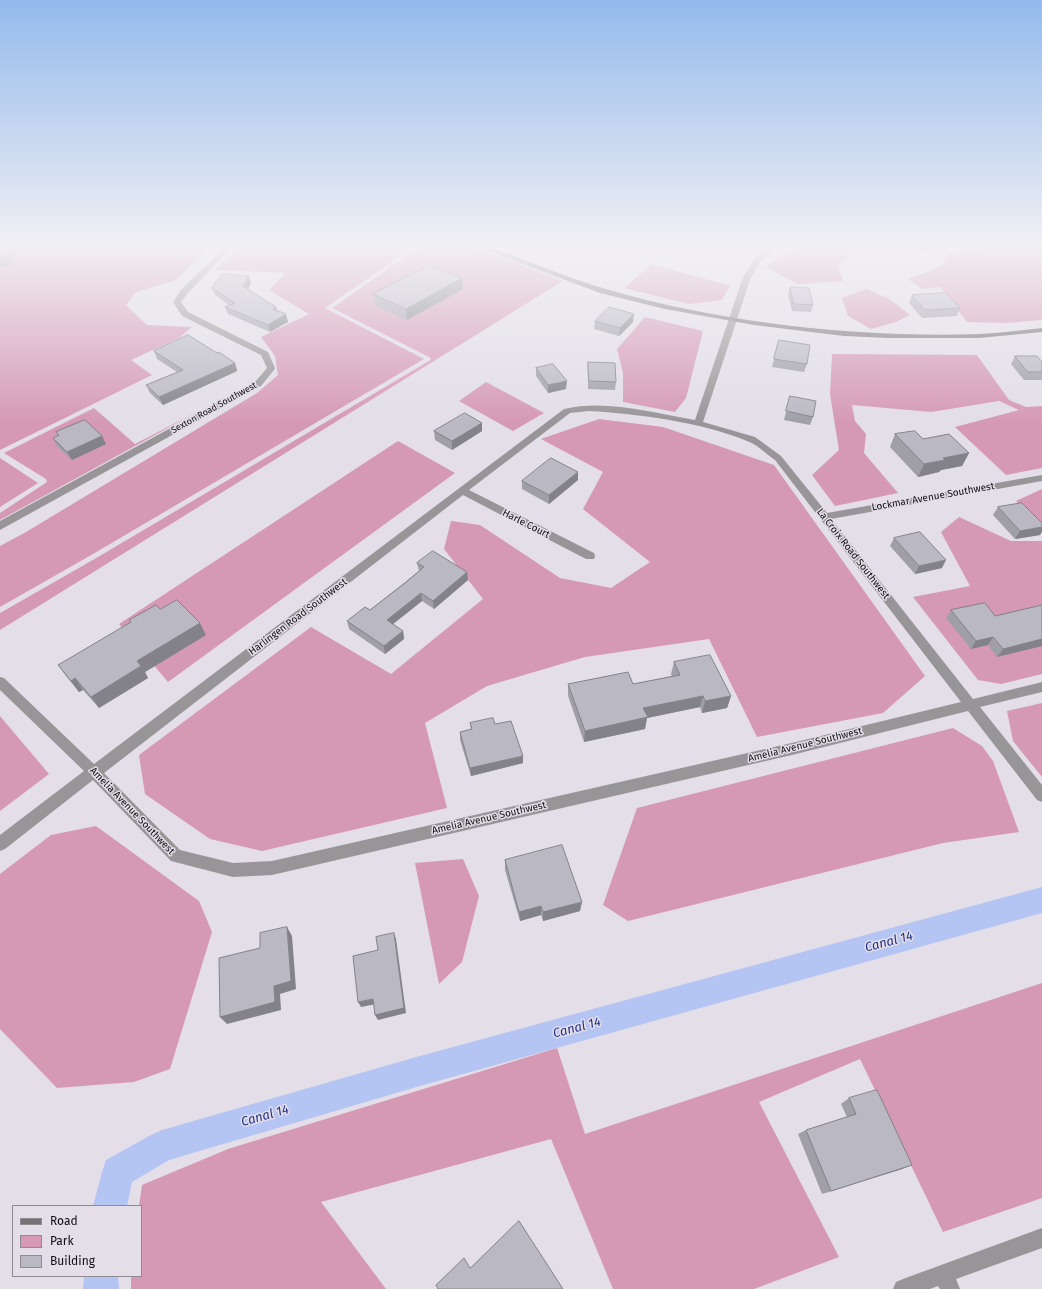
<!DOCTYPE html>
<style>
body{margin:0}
#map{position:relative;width:1042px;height:1289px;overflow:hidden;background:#e3dee7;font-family:"Fira Sans",sans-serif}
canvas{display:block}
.legend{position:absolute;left:12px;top:1205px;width:130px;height:72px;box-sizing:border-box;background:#e3dee7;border:1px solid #8f8b91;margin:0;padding:5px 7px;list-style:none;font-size:12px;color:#100e11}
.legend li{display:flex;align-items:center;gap:8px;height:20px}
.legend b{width:20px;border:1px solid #8f8b91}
</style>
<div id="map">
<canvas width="1042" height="1289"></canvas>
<ul class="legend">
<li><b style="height:5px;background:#767175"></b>Road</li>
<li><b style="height:11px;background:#d599b4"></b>Park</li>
<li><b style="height:11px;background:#bab9c3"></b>Building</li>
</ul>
</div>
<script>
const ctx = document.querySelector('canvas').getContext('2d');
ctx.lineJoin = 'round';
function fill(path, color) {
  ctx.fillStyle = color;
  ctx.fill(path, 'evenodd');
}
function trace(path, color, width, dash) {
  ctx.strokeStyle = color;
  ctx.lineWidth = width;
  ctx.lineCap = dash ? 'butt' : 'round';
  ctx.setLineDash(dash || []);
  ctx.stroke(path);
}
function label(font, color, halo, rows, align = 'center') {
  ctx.font = font + ' "Fira Sans",sans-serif';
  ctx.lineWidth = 3;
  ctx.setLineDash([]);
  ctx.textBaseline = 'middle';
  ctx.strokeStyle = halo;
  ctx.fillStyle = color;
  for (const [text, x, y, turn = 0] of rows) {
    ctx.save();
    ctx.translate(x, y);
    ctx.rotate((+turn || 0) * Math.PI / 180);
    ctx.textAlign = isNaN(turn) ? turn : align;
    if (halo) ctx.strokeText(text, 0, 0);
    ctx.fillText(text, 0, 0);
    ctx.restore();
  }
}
fill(new Path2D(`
 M 0,244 L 214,244 L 176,280 L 136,292 L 126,305 L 147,325 L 192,327 L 179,338 L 131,360 L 152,375 L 0,450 Z
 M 243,244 L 418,244 L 325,308 L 424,359 L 93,554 L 0,607 L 0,546 L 26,532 L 257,393 L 278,375 L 275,356 L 261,337 L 309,314 L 269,290 L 285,273 L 214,270 Z
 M 424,244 L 463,244 L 488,252 L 563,281 L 0,630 L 0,613 L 98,557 L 429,361 L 431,359 L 429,357 L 332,308 Z
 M 801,244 L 865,244 L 838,266 L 843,281 L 798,284 L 765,267 Z
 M 1020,244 L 1042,244 L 1042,320 L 1007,323 L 967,322 L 940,287 L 922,289 L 908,279 L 941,266 L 949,252 Z
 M 652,264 L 730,286 L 722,300 L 689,304 L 624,288 Z
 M 867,289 L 891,300 L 910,315 L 896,322 L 871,329 L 848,316 L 842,298 Z
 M 645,317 L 703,331 L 686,398 L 675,412 L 623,402 L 623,373 L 617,349 Z
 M 832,354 L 977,355 L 1009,400 L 1026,407 L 1042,406 L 1042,468 L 1006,475 L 955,427 L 1019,410 L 999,401 L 931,412 L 852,405 L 855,421 L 866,434 L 864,453 L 898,493 L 835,506 L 812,475 L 839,450 L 830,394 Z
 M 486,382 L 544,413 L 513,431 L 459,401 Z
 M 94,408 L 135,444 L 197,412 L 0,520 L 0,513 L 47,482 L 46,479 L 4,453 Z
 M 599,419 L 663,427 L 774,465 L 925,676 L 883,713 L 757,737 L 709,639 L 585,657 L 487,686 L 425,723 L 447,808 L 262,851 L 210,839 L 145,794 L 139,755 L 311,627 L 391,674 L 483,599 L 444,549 L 451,521 L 480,525 L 560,578 L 611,588 L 650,562 L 583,509 L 603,472 L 541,439 Z
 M 398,441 L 455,473 L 168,682 L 119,624 Z
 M 0,458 L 38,483 L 0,507 Z
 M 1042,489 L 1042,528 L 1016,501 Z
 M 959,517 L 1011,541 L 1042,541 L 1042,674 L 1001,684 L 978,680 L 913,597 L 970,586 L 941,532 Z
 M 1042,703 L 1042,777 L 1013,741 L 1007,711 Z
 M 0,716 L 49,774 L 0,811 Z
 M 953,728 L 982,746 L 993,761 L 1019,832 L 943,843 L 628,921 L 603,905 L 637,808 Z
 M 96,826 L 199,901 L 212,932 L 170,1069 L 134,1082 L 57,1088 L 0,1029 L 0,874 L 51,835 Z
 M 463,859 L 479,896 L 462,962 L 439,984 L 415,863 Z
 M 1042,983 L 1042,1198 L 943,1232 L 860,1059 L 759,1102 L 839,1257 L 754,1289 L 613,1289 L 551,1139 L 321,1202 L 386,1289 L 131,1289 L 131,1276 L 141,1276 L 141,1206 L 139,1206 L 142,1185 L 228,1149 L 557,1048 L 585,1134 Z`), '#d599b4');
fill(new Path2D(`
 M 1042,887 L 1042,913 L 420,1086 L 169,1160 L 132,1182 L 127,1206 L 93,1206 L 102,1172 L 106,1160 L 151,1135 L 162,1130 L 420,1056 Z
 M 84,1276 L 118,1276 L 119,1289 L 83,1289 Z`), '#b4c4f3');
fill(new Path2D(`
 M 228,244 L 235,244 L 187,294 L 181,302 L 188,312 L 268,352 L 275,368 L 274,370 L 261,386 L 0,530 L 0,521 L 255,382 L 267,368 L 261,355 L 182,316 L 173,302 L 181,290 Z
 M 776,244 L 783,244 L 761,261 L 751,277 L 703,422 L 755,437 L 781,456 L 827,513 L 1042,475 L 1042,481 L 831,519 L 973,699 L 1042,682 L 1042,692 L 980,707 L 1042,785 L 1042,802 L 1037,800 L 968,711 L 796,754 L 272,875 L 233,877 L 171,861 L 93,780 L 5,849 L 0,851 L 0,835 L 84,771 L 0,690 L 0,677 L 4,678 L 94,764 L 564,409 C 606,399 653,413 695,420 L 743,277 L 755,258 ZM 589,411 C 638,414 702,422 747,441 C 757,444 766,454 775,460 L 961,702 L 796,742 L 272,861 L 233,863 L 180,850 L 104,773 L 463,495 L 586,559 L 594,559 L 595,556 L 594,553 L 469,490 L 570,413 Z
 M 884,244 C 898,244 911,247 925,247 C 941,246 957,242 972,244 L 969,246 L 924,251 L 887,246 Z
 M 1042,1228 L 1042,1248 L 956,1279 L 960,1289 L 940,1289 L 938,1286 L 930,1289 L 893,1289 L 896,1282 L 903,1279 Z`), '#989598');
fill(new Path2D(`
 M 471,244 L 480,244 L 495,249 C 532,262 568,278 606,289 C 721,323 859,338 979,334 C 1000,333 1021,330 1042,328 L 1042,332 L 979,338 L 889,338 L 844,336 L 754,325 L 665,309 L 600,293 L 472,245 Z`), '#767175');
fill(new Path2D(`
 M 249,276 L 251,283 L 248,289 L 277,311 L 288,322 L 270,332 L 228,314 L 225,307 L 229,305 L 215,295 L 212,288 Z
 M 462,278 L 463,289 L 407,320 L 375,306 L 373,294 Z
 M 790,287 L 813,305 L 811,312 L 792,311 L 788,295 Z
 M 912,295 L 960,308 L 957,316 L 922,318 L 909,303 Z
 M 595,321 L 633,322 L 619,336 L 594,329 Z
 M 779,340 L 807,364 L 804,372 L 772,367 Z
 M 154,351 L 235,363 L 237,371 L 163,405 L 150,393 L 146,385 L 177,372 L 157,359 Z
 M 1015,356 L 1042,362 L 1042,380 L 1024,380 L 1011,364 Z
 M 588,362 L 616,382 L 615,390 L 588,389 Z
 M 536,368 L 566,389 L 548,393 L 536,376 Z
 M 790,396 L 813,417 L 810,425 L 784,420 Z
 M 482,423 L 482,431 L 452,450 L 435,440 L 434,431 Z
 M 56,432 L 106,444 L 72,460 L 57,446 L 53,438 L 58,435 Z
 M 895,434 L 923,439 L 969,453 L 962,466 L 941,470 L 939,472 L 918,477 L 890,447 Z
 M 578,472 L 578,480 L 549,504 L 522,489 L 522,481 Z
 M 998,507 L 1040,535 L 1015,539 L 993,515 Z
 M 894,538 L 942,568 L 915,574 L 890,546 Z
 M 417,563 L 468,580 L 434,609 L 422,601 L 393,624 L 403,631 L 404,639 L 385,654 L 349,629 L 347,621 L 370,610 L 419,571 Z
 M 1042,605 L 1042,646 L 997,657 L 988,645 L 971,649 L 946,618 L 951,610 L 995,616 Z
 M 129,620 L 206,635 L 145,672 L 148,678 L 99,708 L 83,690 L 79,692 L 66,676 L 58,665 L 130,623 Z
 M 674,662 L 731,696 L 727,708 L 702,713 L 700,707 L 647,718 L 645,729 L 584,742 L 568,696 L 568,684 L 633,684 L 672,676 L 671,674 Z
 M 470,723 L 495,724 L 523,763 L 471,776 L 460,740 L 460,732 L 471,730 Z
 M 505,860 L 580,911 L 543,921 L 541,915 L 520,921 L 505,870 Z
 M 849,1098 L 912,1165 L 902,1169 L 822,1194 L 798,1134 L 806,1130 L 847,1117 L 841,1104 Z`), '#a09fa8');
fill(new Path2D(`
 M 9,244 L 18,244 L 10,266 L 0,267 L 0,256 Z
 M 249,276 L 251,283 L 245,294 L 243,286 Z
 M 462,278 L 463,289 L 407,320 L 406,309 Z
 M 276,307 L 278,315 L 273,309 Z
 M 286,314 L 288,322 L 270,332 L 268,325 Z
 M 634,314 L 633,322 L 619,336 L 620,328 Z
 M 235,363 L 237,371 L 163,405 L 159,397 Z
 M 567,381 L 566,389 L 548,393 L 548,385 Z
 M 482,423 L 482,431 L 452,450 L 452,441 Z
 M 102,436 L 106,444 L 72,460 L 67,452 Z
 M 969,453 L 962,466 L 941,470 L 939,472 L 918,477 L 924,464 L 943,458 Z
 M 578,472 L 578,480 L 549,504 L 549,495 Z
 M 1042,527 L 1042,532 L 1040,535 L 1015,539 L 1020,531 Z
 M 946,560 L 942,568 L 915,574 L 919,566 Z
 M 467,572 L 468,580 L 434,609 L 433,601 Z
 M 421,593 L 422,601 L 388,628 L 387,620 Z
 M 200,623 L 206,635 L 145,672 L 148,678 L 99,708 L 91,697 L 137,661 Z
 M 403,631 L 404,639 L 385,654 L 384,646 Z
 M 993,637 L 988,645 L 971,649 L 976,641 Z
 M 1042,639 L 1042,646 L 997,657 L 1003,649 Z
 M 75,678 L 83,690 L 79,692 L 71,681 Z
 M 703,696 L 700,707 L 647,718 L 645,729 L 584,742 L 585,731 L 643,708 Z
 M 731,696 L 727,708 L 702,713 L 705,701 Z
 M 523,756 L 523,763 L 471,776 L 470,768 Z
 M 582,902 L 580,911 L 543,921 L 543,912 Z
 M 541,906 L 541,915 L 520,921 L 519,912 Z
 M 287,927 L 292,936 L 296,989 L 280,994 L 281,1010 L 227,1024 L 220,1017 L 274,986 Z
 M 394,933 L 396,939 L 406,1013 L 378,1020 L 375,1015 Z
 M 373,999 L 376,1004 L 361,1007 L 358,1002 Z
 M 912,1165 L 902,1169 L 822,1194 L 831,1191 Z`), '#828288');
const building = new Path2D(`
 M 0,244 L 9,244 L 5,255 L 0,256 Z
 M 429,265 L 462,278 L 406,309 L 373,294 Z
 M 222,274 L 249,276 L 243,286 L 276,307 L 273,309 L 286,314 L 268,325 L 225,307 L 235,303 L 212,288 Z
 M 790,287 L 809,288 L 813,305 L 794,304 Z
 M 946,293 L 960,308 L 925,310 L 912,295 Z
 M 609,307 L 634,314 L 620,328 L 595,321 Z
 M 188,335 L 217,353 L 219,352 L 235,363 L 159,397 L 146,385 L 183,370 L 154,351 Z
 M 779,340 L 810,345 L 807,364 L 774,359 Z
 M 1015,356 L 1037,356 L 1042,362 L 1042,372 L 1028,372 Z
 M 588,362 L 615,363 L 616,382 L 589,381 Z
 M 553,364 L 567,381 L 548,385 L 536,368 Z
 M 790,396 L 816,401 L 813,417 L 786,411 Z
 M 465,413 L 482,423 L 452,441 L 434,431 Z
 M 85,420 L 102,436 L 67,452 L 53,438 L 59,435 L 56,432 Z
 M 915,431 L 923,439 L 949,434 L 969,453 L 943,458 L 945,460 L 924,464 L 895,434 Z
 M 551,458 L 578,472 L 549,495 L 522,481 Z
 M 1022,503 L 1042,523 L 1042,527 L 1020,531 L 998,507 Z
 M 920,532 L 946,560 L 919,566 L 894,538 Z
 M 433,551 L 467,572 L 433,601 L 421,593 L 387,620 L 403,631 L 384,646 L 347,621 L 365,607 L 370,610 L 405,583 L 424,567 L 417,563 Z
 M 177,600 L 200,623 L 137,661 L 141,666 L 91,697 L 75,678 L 71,681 L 58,665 L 131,622 L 129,620 L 156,605 L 160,609 Z
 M 985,603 L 995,616 L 1042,605 L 1042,639 L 1003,649 L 993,637 L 976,641 L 951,610 Z
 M 710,655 L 731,696 L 705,701 L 703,696 L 643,708 L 648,717 L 585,731 L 568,684 L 628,672 L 633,684 L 680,675 L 674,662 Z
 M 493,718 L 495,724 L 511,721 L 523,756 L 470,768 L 460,732 L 472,729 L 470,723 Z
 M 562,845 L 582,902 L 543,912 L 541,906 L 519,912 L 505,860 Z
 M 287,927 L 291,981 L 274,986 L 275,1002 L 220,1017 L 219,958 L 260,948 L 260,933 Z
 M 394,933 L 404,1008 L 375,1015 L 373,999 L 358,1002 L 353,956 L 378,950 L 376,937 Z
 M 877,1090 L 912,1165 L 831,1191 L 806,1130 L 856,1114 L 849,1098 Z
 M 519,1221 L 563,1289 L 438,1289 L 436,1285 L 464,1258 L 470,1268 Z`);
fill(building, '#bab9c3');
trace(building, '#828288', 1);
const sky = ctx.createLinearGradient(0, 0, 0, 424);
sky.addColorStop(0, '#93baec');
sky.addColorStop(0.58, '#f2f0f4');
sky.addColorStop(1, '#f2f0f400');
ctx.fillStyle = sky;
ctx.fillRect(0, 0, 1042, 424);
label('9px', '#100e11', '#e3dee7', [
 ["Sexton Road Southwest",214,408,-29]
]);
label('10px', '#100e11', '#e3dee7', [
 ["Lockmar Avenue Southwest",933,497,-10],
 ["Harle Court",526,524,27],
 ["La Croix Road Southwest",853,554,52],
 ["Harlingen Road Southwest",298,617,-37],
 ["Amelia Avenue Southwest",805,745,-14],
 ["Amelia Avenue Southwest",132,811,46],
 ["Amelia Avenue Southwest",489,818,-13]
]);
label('italic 13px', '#243289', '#e3dee7', [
 ["Canal 14",889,942,-15],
 ["Canal 14",577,1028,-15],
 ["Canal 14",265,1116,-16]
]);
</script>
